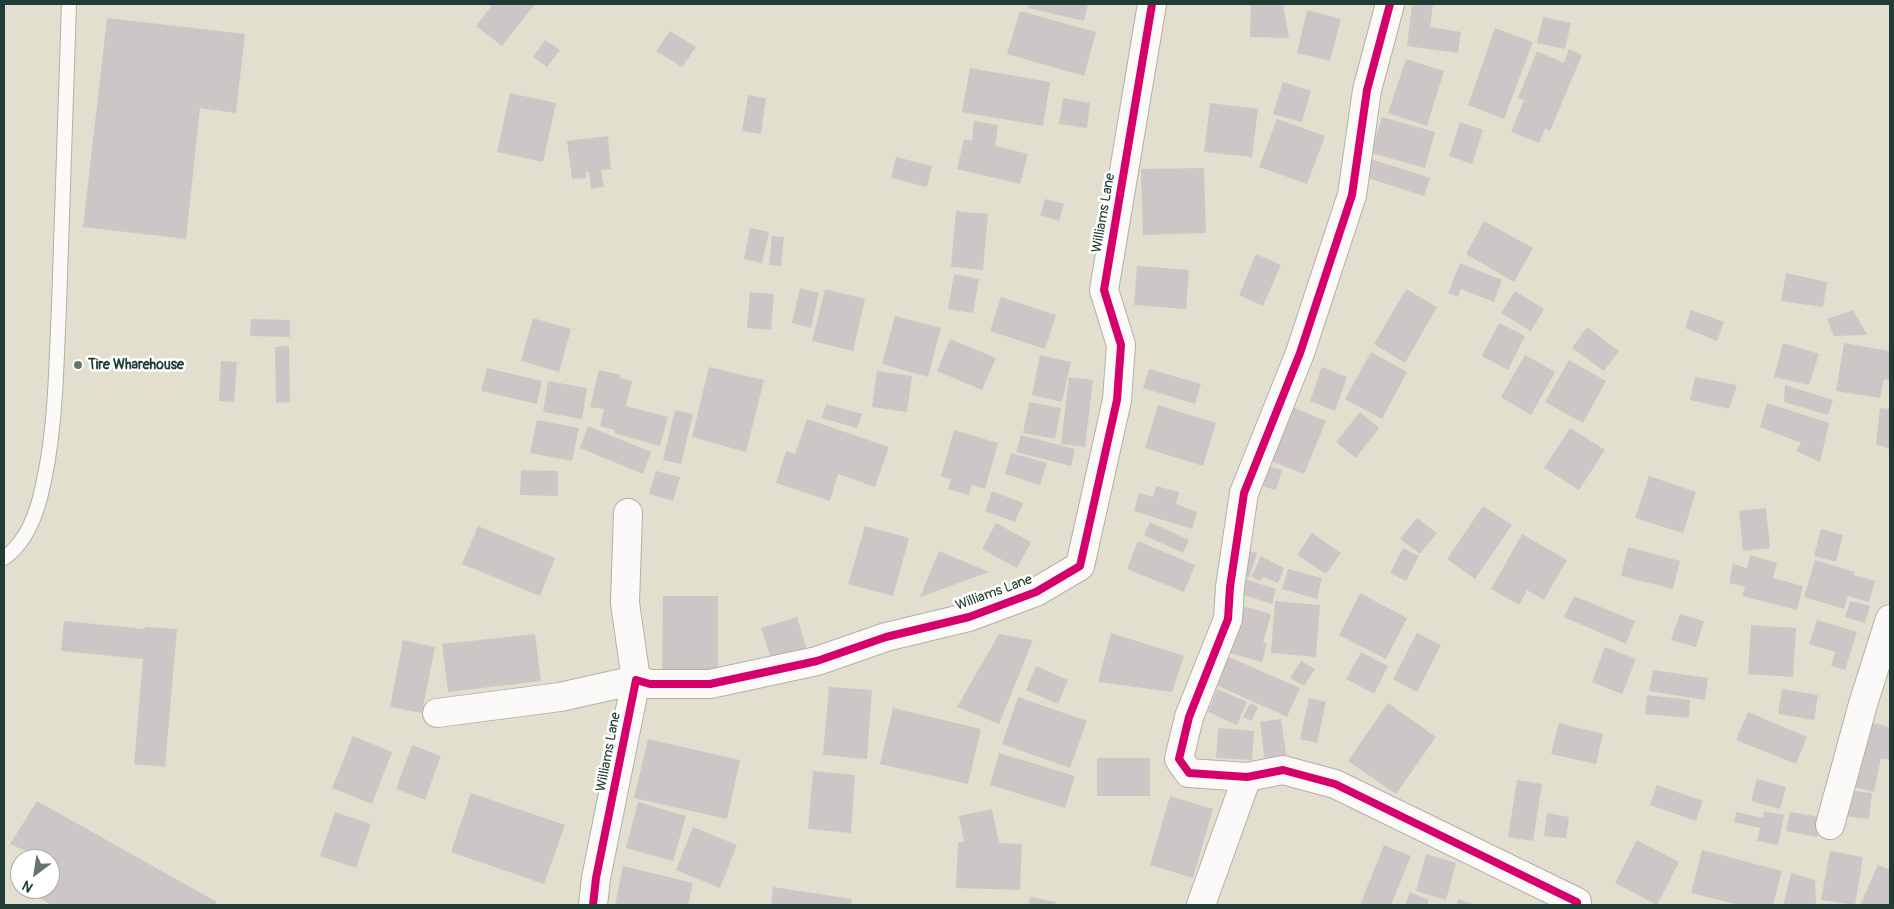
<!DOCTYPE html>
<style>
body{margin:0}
#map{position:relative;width:1894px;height:909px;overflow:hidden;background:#e3dfcf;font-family:Pangolin,sans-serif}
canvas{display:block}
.frame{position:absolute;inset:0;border:5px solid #1f3d34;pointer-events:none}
.north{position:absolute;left:10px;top:849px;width:50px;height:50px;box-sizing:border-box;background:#fff;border:1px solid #a5b1ae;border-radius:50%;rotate:211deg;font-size:14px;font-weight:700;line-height:20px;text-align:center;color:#1f3d34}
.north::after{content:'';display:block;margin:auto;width:18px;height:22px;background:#64766a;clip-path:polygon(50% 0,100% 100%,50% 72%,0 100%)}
</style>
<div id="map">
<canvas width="1894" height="909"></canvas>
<div class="frame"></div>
<div class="north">N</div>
</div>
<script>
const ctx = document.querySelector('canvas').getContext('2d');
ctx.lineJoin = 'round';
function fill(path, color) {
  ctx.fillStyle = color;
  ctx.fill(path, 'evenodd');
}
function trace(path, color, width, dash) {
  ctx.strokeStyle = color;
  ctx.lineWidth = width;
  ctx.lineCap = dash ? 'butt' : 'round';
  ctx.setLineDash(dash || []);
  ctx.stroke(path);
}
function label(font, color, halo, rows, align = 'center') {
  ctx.font = font + ' Pangolin,sans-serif';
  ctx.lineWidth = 5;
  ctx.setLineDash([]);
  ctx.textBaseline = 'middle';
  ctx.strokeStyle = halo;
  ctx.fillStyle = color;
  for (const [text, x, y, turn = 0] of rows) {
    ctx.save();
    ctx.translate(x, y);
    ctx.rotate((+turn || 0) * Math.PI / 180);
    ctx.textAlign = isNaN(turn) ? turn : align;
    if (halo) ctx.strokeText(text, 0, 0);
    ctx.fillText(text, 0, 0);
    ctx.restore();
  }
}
fill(new Path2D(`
 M 493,4 L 535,4 L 502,46 L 476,26 Z
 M 1029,4 L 1088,4 L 1084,21 L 1028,8 Z
 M 1251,4 L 1283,4 L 1289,38 L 1250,37 Z
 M 1412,4 L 1433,4 L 1430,27 L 1461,32 L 1458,53 L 1407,46 Z
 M 1307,10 L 1341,19 L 1330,61 L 1297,53 Z
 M 1020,11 L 1096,32 L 1084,76 L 1007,54 Z
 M 1543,17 L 1571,23 L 1565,49 L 1537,43 Z
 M 107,18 L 245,34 L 236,113 L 200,108 L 186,239 L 83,227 Z
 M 1495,28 L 1533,42 L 1504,119 L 1468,105 Z
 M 670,31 L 696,47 L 682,67 L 656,51 Z
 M 545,40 L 560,50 L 547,67 L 533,57 Z
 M 1569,49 L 1582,55 L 1550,131 L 1545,129 L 1539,143 L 1511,132 L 1524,100 L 1518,98 L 1537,51 L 1564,63 Z
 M 1406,59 L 1444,71 L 1427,126 L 1388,113 Z
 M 970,68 L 1050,82 L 1043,126 L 962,112 Z
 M 1283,82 L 1311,91 L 1302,122 L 1273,114 Z
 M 510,93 L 556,103 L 543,162 L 497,152 Z
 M 748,95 L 766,98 L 761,134 L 742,131 Z
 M 1063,98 L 1090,103 L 1087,128 L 1059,124 Z
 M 1210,103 L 1258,109 L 1252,157 L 1204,152 Z
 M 1382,117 L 1435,132 L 1425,168 L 1371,153 Z
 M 1277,119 L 1325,136 L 1307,184 L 1259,167 Z
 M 974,121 L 998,125 L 995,146 L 1028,154 L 1020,184 L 957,169 L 964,139 L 972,141 Z
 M 1460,122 L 1483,130 L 1472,164 L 1449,156 Z
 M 608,136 L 611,169 L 601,170 L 604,187 L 591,189 L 589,172 L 586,172 L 586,178 L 572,179 L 567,141 Z
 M 896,157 L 932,166 L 927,187 L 891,178 Z
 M 1371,159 L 1430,178 L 1424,196 L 1365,177 Z
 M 1204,168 L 1206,233 L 1143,235 L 1141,169 Z
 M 1045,199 L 1064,204 L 1059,221 L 1040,215 Z
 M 956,211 L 988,214 L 983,270 L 951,267 Z
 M 1484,221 L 1533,248 L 1514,282 L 1466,254 Z
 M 750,228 L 769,232 L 762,263 L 744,259 Z
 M 772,236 L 784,237 L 781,266 L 769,265 Z
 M 1256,254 L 1281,265 L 1263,306 L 1239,295 Z
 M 1460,263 L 1502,280 L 1494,302 L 1461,289 L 1458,297 L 1448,293 Z
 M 1137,266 L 1189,270 L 1186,309 L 1134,305 Z
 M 1786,273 L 1827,282 L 1823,307 L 1781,301 Z
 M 954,274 L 979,279 L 973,313 L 948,309 Z
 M 800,288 L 819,293 L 811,328 L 792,323 Z
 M 825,289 L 865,299 L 853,351 L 812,341 Z
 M 1406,289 L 1437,307 L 1405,363 L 1374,344 Z
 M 1515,291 L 1544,309 L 1531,331 L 1501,313 Z
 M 750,292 L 774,294 L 771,330 L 747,328 Z
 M 1001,297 L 1056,315 L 1045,349 L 990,331 Z
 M 1691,310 L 1724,322 L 1717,341 L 1685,328 Z
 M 1853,310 L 1867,335 L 1834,336 L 1827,319 Z
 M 895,316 L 941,328 L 928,377 L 882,364 Z
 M 533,318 L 571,329 L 559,372 L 521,361 Z
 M 251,319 L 290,320 L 290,337 L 250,336 Z
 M 1499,323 L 1525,336 L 1508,370 L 1482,356 Z
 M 1587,327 L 1619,351 L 1604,371 L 1572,348 Z
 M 950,339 L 996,358 L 982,390 L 937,371 Z
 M 1783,343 L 1819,354 L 1809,385 L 1774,377 Z
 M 1844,343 L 1890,351 L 1890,380 L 1884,379 L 1880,398 L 1836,391 Z
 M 289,346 L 290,402 L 276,403 L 275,347 Z
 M 1371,352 L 1407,372 L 1382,419 L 1345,399 Z
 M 1040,355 L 1071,362 L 1062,402 L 1032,395 Z
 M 1525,355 L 1555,372 L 1531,415 L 1501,397 Z
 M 1569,360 L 1606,381 L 1583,423 L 1545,402 Z
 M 221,361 L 237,362 L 234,402 L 219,401 Z
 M 709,367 L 764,380 L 746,452 L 692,437 Z
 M 1322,367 L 1347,377 L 1335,411 L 1310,401 Z
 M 487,368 L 542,381 L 537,404 L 481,391 Z
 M 1149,369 L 1201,384 L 1195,404 L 1143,388 Z
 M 599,370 L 621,375 L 620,378 L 632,381 L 626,406 L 668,417 L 660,446 L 614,433 L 615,430 L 600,426 L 604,409 L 590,407 Z
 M 877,371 L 912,376 L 907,412 L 872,407 Z
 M 1069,377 L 1093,380 L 1085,447 L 1061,444 Z
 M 1695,377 L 1737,385 L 1729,409 L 1690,400 Z
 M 548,381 L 587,388 L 582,419 L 543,412 Z
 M 1785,385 L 1833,400 L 1828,415 L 1784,402 Z
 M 1029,402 L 1061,408 L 1055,439 L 1023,433 Z
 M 1767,403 L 1829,423 L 1820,462 L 1796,451 L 1801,443 L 1760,427 Z
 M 826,404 L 862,414 L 857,428 L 822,418 Z
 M 1158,405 L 1216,423 L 1203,466 L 1145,448 Z
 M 1292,407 L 1326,421 L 1304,474 L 1271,461 Z
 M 1880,408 L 1890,409 L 1890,449 L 1876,444 Z
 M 675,410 L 693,414 L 681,464 L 663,460 Z
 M 1360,412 L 1379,428 L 1356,458 L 1336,442 Z
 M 807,419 L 889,447 L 875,487 L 838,474 L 830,501 L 776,483 L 786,451 L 795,454 Z
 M 537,420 L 579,428 L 572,461 L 530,453 Z
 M 588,426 L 651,452 L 643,474 L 580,448 Z
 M 1570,428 L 1605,450 L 1579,490 L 1544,468 Z
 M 954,430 L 998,443 L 985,489 L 972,485 L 969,495 L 948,489 L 951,479 L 941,476 Z
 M 1021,435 L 1075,449 L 1071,466 L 1016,452 Z
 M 1011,453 L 1047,463 L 1040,485 L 1005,474 Z
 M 1259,464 L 1282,470 L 1276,490 L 1254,484 Z
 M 521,470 L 558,471 L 558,496 L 520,495 Z
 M 656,471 L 680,477 L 673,501 L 649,494 Z
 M 1649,476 L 1696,492 L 1683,533 L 1635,518 Z
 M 1156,486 L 1179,492 L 1176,504 L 1197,512 L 1192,529 L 1134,511 L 1139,493 L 1153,497 Z
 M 992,491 L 1023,503 L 1015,522 L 985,511 Z
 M 1483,506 L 1512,525 L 1475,579 L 1447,559 Z
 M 1766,508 L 1770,548 L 1743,551 L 1739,511 Z
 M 1417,518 L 1437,533 L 1420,554 L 1400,539 Z
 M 1150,522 L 1189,540 L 1183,553 L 1144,535 Z
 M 996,523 L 1031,542 L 1017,568 L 982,549 Z
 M 478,526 L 555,558 L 540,596 L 462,564 Z
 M 865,526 L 909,538 L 893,596 L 848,584 Z
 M 1821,529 L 1843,535 L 1836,562 L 1814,556 Z
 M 1312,533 L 1341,553 L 1326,574 L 1297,555 Z
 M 1522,534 L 1567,560 L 1544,600 L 1527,590 L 1519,605 L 1491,589 Z
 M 1138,541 L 1195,565 L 1184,592 L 1127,569 Z
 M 1628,547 L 1680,561 L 1673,589 L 1621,576 Z
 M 1403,548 L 1419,556 L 1406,581 L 1390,573 Z
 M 1248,550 L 1257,553 L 1249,578 L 1239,575 Z
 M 939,551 L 989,572 L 920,597 Z
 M 1750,555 L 1777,563 L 1773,578 L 1803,586 L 1797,610 L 1742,596 L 1745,587 L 1729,583 L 1733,564 L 1747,568 Z
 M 1261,556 L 1284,568 L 1278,583 L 1263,577 L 1261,581 L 1251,577 Z
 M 1815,560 L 1855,572 L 1854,575 L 1875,581 L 1869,602 L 1848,596 L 1844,609 L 1804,597 Z
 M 1288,569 L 1322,578 L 1317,599 L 1282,589 Z
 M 1245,579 L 1276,589 L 1272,604 L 1241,594 Z
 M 1360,593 L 1407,618 L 1386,659 L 1339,635 Z
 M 663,596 L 718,596 L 718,677 L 662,676 Z
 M 1574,596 L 1635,621 L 1626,644 L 1564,617 Z
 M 1275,601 L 1320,605 L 1316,657 L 1271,653 Z
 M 1850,601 L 1870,606 L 1865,623 L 1845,617 Z
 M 1239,605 L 1271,614 L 1263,643 L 1267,643 L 1262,662 L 1218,650 Z
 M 1680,614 L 1704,621 L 1696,647 L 1671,640 Z
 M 797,617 L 808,654 L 773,665 L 761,628 Z
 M 1817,620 L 1857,632 L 1845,670 L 1831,666 L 1835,652 L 1809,644 Z
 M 64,621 L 145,629 L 145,627 L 177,629 L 165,767 L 134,764 L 143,659 L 61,651 Z
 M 1751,625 L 1796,628 L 1793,677 L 1748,674 Z
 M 1111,633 L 1184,656 L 1172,692 L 1098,682 Z
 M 1417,633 L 1441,645 L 1417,692 L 1393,679 Z
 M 535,634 L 541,681 L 448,692 L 442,644 Z
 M 999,634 L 1033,640 L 999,724 L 957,707 Z
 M 403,640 L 435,647 L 422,713 L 390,707 Z
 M 1605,647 L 1636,659 L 1622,694 L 1592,682 Z
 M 1361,652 L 1388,666 L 1374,694 L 1346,679 Z
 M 1224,655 L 1300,688 L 1287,717 L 1212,683 Z
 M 1301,661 L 1315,669 L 1304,686 L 1290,678 Z
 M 1036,666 L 1068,680 L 1058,704 L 1026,690 Z
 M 1653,670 L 1708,678 L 1705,700 L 1649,691 Z
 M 829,687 L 872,690 L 867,759 L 823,755 Z
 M 1217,689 L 1247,702 L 1237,725 L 1208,712 Z
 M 1782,689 L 1818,695 L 1814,720 L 1778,714 Z
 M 1647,695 L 1690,700 L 1689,718 L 1645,714 Z
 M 1018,697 L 1087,721 L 1070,768 L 1002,744 Z
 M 1309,698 L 1326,702 L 1317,743 L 1300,739 Z
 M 1250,703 L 1258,707 L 1252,721 L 1243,717 Z
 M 1388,703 L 1436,737 L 1396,794 L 1348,761 Z
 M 893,708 L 981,729 L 968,784 L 880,764 Z
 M 1748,712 L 1807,737 L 1796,764 L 1736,740 Z
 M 1281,719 L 1287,760 L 1265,763 L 1260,722 Z
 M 1860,720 L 1890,727 L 1890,760 L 1881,758 L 1874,792 L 1845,785 Z
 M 1559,723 L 1603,734 L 1596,764 L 1551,754 Z
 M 1218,728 L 1254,731 L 1252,760 L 1216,758 Z
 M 353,736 L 392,752 L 372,804 L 332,788 Z
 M 648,739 L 740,760 L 727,819 L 634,798 Z
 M 412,745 L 441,756 L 425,800 L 396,789 Z
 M 999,753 L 1075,776 L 1065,808 L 990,785 Z
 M 1097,758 L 1150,758 L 1150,796 L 1097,796 Z
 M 813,771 L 855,775 L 851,833 L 808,829 Z
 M 1757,779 L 1786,787 L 1780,809 L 1751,801 Z
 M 1517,780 L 1542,784 L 1533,841 L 1508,837 Z
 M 1657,785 L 1703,801 L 1696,821 L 1650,805 Z
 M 1847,790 L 1872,793 L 1869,819 L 1845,816 Z
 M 471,793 L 565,825 L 544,884 L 451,852 Z
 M 1170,796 L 1213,809 L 1193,878 L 1150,865 Z
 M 37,801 L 217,902 L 215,905 L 52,905 L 22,889 L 50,889 L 50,859 L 30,859 L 32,854 L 10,844 Z
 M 638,802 L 686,816 L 673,861 L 626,848 Z
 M 992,809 L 999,843 L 1022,844 L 1020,890 L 956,888 L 958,842 L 964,842 L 959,816 Z
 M 1764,811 L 1784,815 L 1778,845 L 1757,841 L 1760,828 L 1734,822 L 1736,812 L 1763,818 Z
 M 335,812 L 371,824 L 356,868 L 320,856 Z
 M 1790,812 L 1821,817 L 1817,837 L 1786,831 Z
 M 1547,813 L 1569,817 L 1566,838 L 1544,836 Z
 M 693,827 L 737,845 L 720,888 L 676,870 Z
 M 1637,840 L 1679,862 L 1657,905 L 1615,883 Z
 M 1384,845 L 1411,856 L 1391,905 L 1360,905 Z
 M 1702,850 L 1782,871 L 1773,905 L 1739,905 L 1691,893 Z
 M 1830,851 L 1863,857 L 1855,905 L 1821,900 Z
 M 1426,854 L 1456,863 L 1446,900 L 1416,891 Z
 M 1878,865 L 1890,870 L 1890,905 L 1860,905 Z
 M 623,866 L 693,883 L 688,905 L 615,905 Z
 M 1791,873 L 1815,880 L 1816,905 L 1783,905 Z
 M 773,887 L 852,899 L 851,905 L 771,905 Z
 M 1410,892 L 1429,900 L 1427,905 L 1405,905 Z
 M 1030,897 L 1056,902 L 1055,905 L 1029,905 Z
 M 1458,899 L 1476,905 L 1456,905 Z`), '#cdc6c6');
const service = new Path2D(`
 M 4,558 C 24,544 34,521 40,498 C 56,436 56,370 59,306 C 63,206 66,105 69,4`);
const minor = new Path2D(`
 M 1390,4 L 1367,90 L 1352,195 L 1300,353 L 1244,493 L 1230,587 L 1228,619 L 1189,717 L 1179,759 L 1189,773 L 1247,777 L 1283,770 L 1335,784 L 1577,902 L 1577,905
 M 437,713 L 560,697 L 636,680 L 625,603 L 628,513
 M 1830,825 L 1863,704 L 1890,619
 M 593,905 L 596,878 L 636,680 L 650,684 L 710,684 L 817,661 L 886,637 L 969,617 L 1036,592 L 1080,566 L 1117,400 L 1121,345 L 1104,290 L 1152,4
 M 1201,905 L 1247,777`);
trace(service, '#b0b1a6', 16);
trace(minor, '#b0b1a6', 30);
trace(service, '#fbfaf8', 14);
trace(minor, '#fbfaf8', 28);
trace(new Path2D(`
 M 1390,4 L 1367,90 L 1352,195 L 1300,353 L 1244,493 L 1230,587 L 1228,619 L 1189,717 L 1179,759 L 1189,773 L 1247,777 L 1283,770 L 1335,784 L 1577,902 L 1577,905
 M 593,905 L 596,878 L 636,680 L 650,684 L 710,684 L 817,661 L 886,637 L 969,617 L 1036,592 L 1080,566 L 1117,400 L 1121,345 L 1104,290 L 1152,4`), '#d6006c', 8);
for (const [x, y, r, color] of [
 [78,365,5,"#64766a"]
]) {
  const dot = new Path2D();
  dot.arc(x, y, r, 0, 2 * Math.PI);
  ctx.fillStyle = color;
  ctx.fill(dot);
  trace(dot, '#fff', 2);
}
label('14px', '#1f3d34', '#fff', [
 ["Williams Lane",1104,213,-80],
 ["Williams Lane",994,593,-20],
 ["Williams Lane",609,752,-79]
]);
label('bold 14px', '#1f3d34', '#fff', [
 ["Tire Wharehouse",88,365]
], 'left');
</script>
